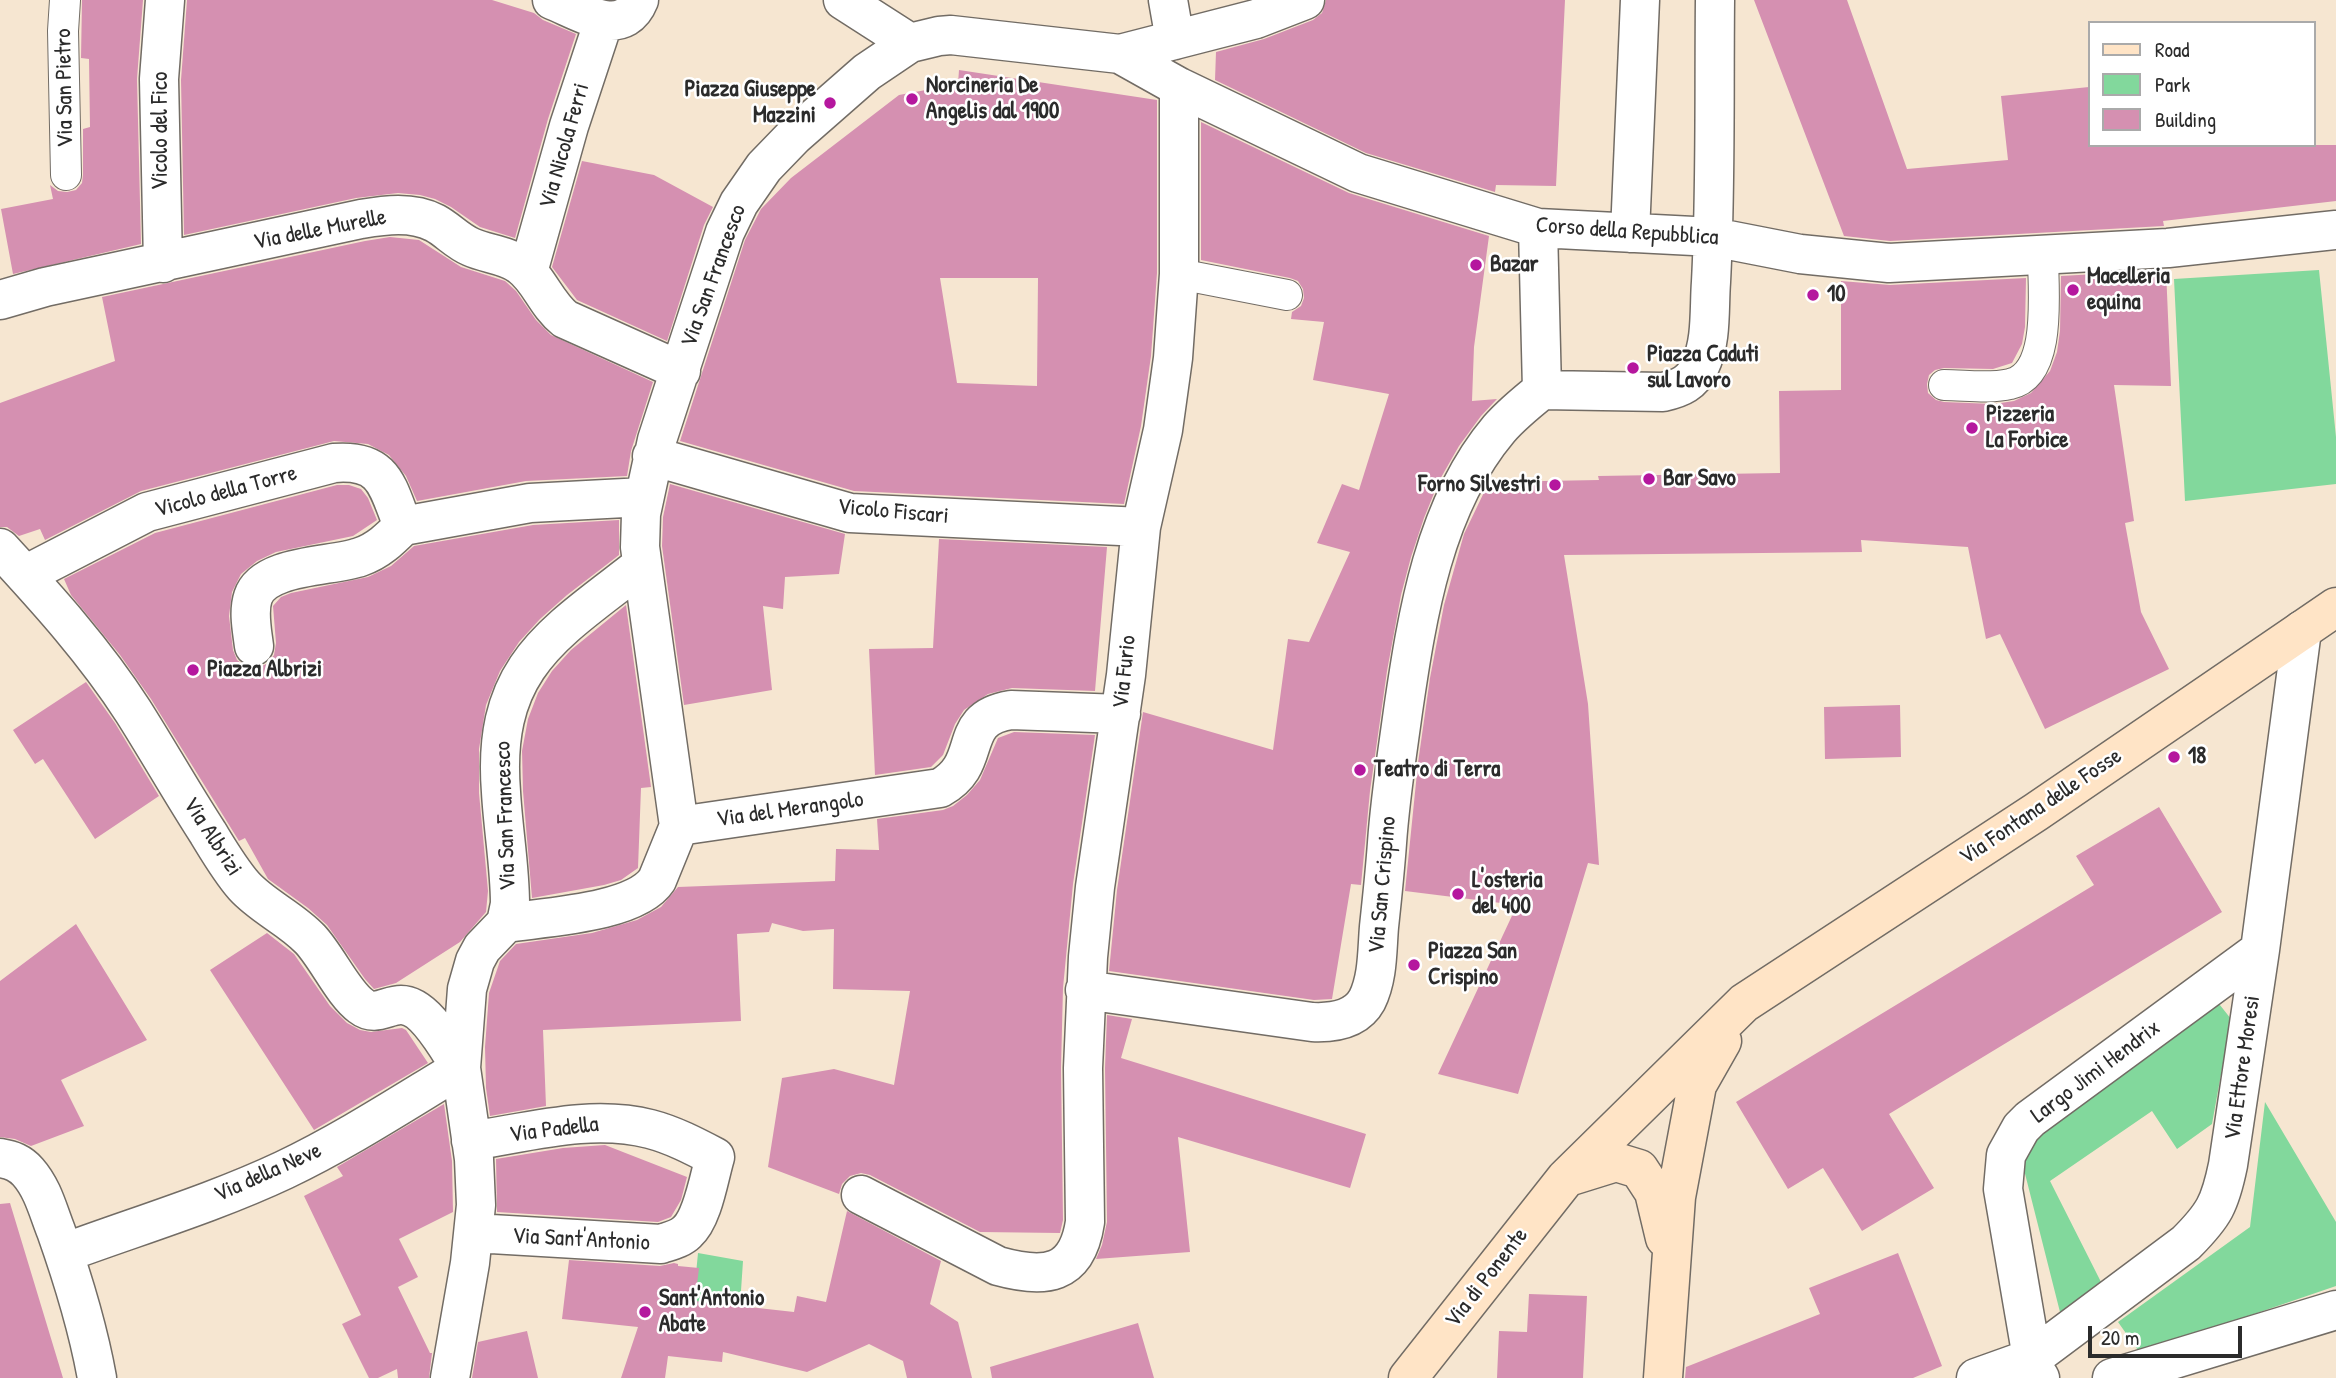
<!DOCTYPE html>
<style>
body{margin:0}
#map{position:relative;width:2336px;height:1378px;overflow:hidden;background:#f6e6d1;font-family:"Patrick Hand",sans-serif}
canvas{display:block}
.legend{position:absolute;left:2088px;top:21px;width:228px;height:126px;box-sizing:border-box;background:#fff;border:2px solid #aaa;margin:0;padding:9px 12px;list-style:none;font-size:21px;color:#2b2b2b}
.legend li{display:flex;align-items:center;gap:14px;height:35px}
.legend b{width:35px;border:2px solid #aaa}
.scale{position:absolute;left:2088px;top:1326px;width:154px;height:32px;box-sizing:border-box;border:4px solid #2b2b2b;border-top:0;padding-left:9px;font-size:21px;line-height:24px;white-space:nowrap;color:#2b2b2b;-webkit-text-stroke:5px #fff;paint-order:stroke}
</style>
<div id="map">
<canvas width="2336" height="1378"></canvas>
<ul class="legend">
<li><b style="height:9px;background:#ffe4c6"></b>Road</li>
<li><b style="height:19px;background:#82d89c"></b>Park</li>
<li><b style="height:19px;background:#d590b1"></b>Building</li>
</ul>
<div class="scale">20 m</div>
</div>
<script>
const ctx = document.querySelector('canvas').getContext('2d');
ctx.lineJoin = 'round';
function fill(path, color) {
  ctx.fillStyle = color;
  ctx.fill(path, 'evenodd');
}
function trace(path, color, width, dash) {
  ctx.strokeStyle = color;
  ctx.lineWidth = width;
  ctx.lineCap = dash ? 'butt' : 'round';
  ctx.setLineDash(dash || []);
  ctx.stroke(path);
}
function label(font, color, halo, rows, align = 'center') {
  ctx.font = font + ' "Patrick Hand",sans-serif';
  ctx.lineWidth = 5;
  ctx.setLineDash([]);
  ctx.textBaseline = 'middle';
  ctx.strokeStyle = halo;
  ctx.fillStyle = color;
  for (const [text, x, y, turn = 0] of rows) {
    ctx.save();
    ctx.translate(x, y);
    ctx.rotate((+turn || 0) * Math.PI / 180);
    ctx.textAlign = isNaN(turn) ? turn : align;
    if (halo) ctx.strokeText(text, 0, 0);
    ctx.fillText(text, 0, 0);
    ctx.restore();
  }
}
fill(new Path2D(`
 M 2319,270 L 2336,437 L 2336,484 L 2185,501 L 2174,279 Z
 M 2216,1000 L 2231,1019 L 2212,1124 L 2177,1149 L 2152,1111 L 2050,1181 L 2101,1282 L 2061,1316 L 2018,1146 Z
 M 2265,1102 L 2336,1222 L 2336,1286 L 2140,1353 L 2118,1322 L 2250,1227 Z
 M 698,1253 L 743,1261 L 737,1350 L 689,1346 Z`), '#82d89c');
fill(new Path2D(`
 M 82,0 L 143,0 L 137,79 L 141,244 L 13,274 L 1,209 L 53,199 L 50,185 L 58,191 L 67,192 L 76,190 L 82,183 L 83,175 L 83,129 L 90,127 L 89,59 L 81,58 Z
 M 187,0 L 492,0 L 534,13 L 543,20 L 576,34 L 548,119 L 515,238 L 480,227 L 451,207 L 435,199 L 420,195 L 398,193 L 356,198 L 184,235 L 181,80 Z
 M 1326,0 L 1565,0 L 1556,186 L 1496,185 L 1495,192 L 1366,153 L 1215,80 L 1216,52 L 1264,39 L 1313,20 L 1322,13 Z
 M 1754,0 L 1847,0 L 1907,169 L 2008,160 L 2001,96 L 2089,87 L 2089,145 L 2336,145 L 2336,201 L 2163,221 L 2164,226 L 1890,241 L 1844,236 Z
 M 959,70 L 1157,100 L 1157,273 L 1151,356 L 1141,426 L 1124,504 L 854,491 L 680,441 L 745,240 L 761,209 L 791,178 L 899,95 L 958,84 ZM 940,278 L 1038,278 L 1037,386 L 957,383 Z
 M 1201,122 L 1349,193 L 1489,236 L 1474,347 L 1472,401 L 1497,399 L 1481,416 L 1459,446 L 1439,481 L 1424,518 L 1411,557 L 1401,595 L 1387,671 L 1370,791 L 1361,885 L 1351,884 L 1332,999 L 1314,1000 L 1109,971 L 1117,890 L 1143,712 L 1273,750 L 1288,639 L 1309,642 L 1350,552 L 1317,543 L 1342,484 L 1359,490 L 1389,394 L 1313,380 L 1324,322 L 1291,319 L 1292,312 L 1301,306 L 1304,298 L 1303,289 L 1298,281 L 1290,278 L 1201,260 Z
 M 582,161 L 654,175 L 713,207 L 704,225 L 667,341 L 577,300 L 552,267 Z
 M 390,237 L 419,240 L 461,267 L 505,281 L 516,291 L 536,320 L 551,335 L 653,382 L 631,451 L 627,476 L 526,481 L 417,501 L 406,476 L 389,455 L 368,444 L 334,441 L 141,491 L 45,540 L 40,529 L 19,536 L 7,527 L 0,527 L 0,403 L 115,361 L 102,297 L 365,241 Z
 M 2166,270 L 2171,386 L 2114,385 L 2134,521 L 2125,523 L 2141,612 L 2169,669 L 2045,729 L 2000,634 L 1986,639 L 1968,547 L 1861,540 L 1862,552 L 1564,555 L 1588,704 L 1599,865 L 1588,863 L 1518,1094 L 1438,1074 L 1517,905 L 1405,891 L 1418,763 L 1430,678 L 1444,605 L 1464,534 L 1489,482 L 1599,480 L 1598,476 L 1780,473 L 1779,391 L 1841,390 L 1841,281 L 1890,285 L 2026,278 L 2025,327 L 2022,344 L 2012,363 L 1993,369 L 1944,368 L 1935,370 L 1929,375 L 1927,384 L 1928,393 L 1936,400 L 1944,402 L 1994,404 L 2014,401 L 2031,393 L 2050,371 L 2057,352 L 2060,331 L 2061,276 Z
 M 670,484 L 845,534 L 839,574 L 785,577 L 783,609 L 763,606 L 772,690 L 684,705 L 662,546 L 663,517 Z
 M 337,485 L 349,485 L 361,489 L 368,498 L 377,520 L 353,536 L 276,552 L 257,561 L 241,574 L 232,592 L 229,616 L 233,650 L 237,660 L 245,666 L 258,668 L 268,663 L 274,655 L 276,643 L 273,606 L 281,597 L 291,593 L 368,577 L 391,566 L 414,546 L 533,525 L 619,520 L 619,555 L 567,595 L 540,619 L 519,642 L 500,671 L 486,705 L 479,749 L 479,793 L 488,891 L 486,912 L 460,942 L 396,983 L 374,989 L 365,979 L 327,925 L 308,908 L 268,879 L 245,838 L 239,841 L 151,699 L 120,655 L 71,595 L 64,579 L 155,533 Z
 M 939,539 L 1107,547 L 1095,691 L 1012,688 L 988,694 L 964,710 L 955,724 L 943,755 L 931,767 L 875,775 L 869,649 L 933,648 Z
 M 626,605 L 651,787 L 641,788 L 638,868 L 621,880 L 604,885 L 532,898 L 523,791 L 522,751 L 528,719 L 538,693 L 552,671 L 571,650 Z
 M 86,682 L 115,723 L 159,796 L 95,839 L 43,759 L 35,764 L 13,730 Z
 M 1900,705 L 1901,757 L 1825,759 L 1824,707 Z
 M 1014,732 L 1095,735 L 1073,884 L 1063,988 L 1061,1068 L 1063,1220 L 1060,1233 L 980,1232 L 870,1175 L 861,1173 L 850,1176 L 842,1184 L 839,1194 L 768,1167 L 782,1078 L 834,1069 L 894,1085 L 910,991 L 833,989 L 834,929 L 803,931 L 772,923 L 769,932 L 737,934 L 741,1021 L 543,1030 L 546,1106 L 490,1116 L 486,1088 L 485,1047 L 489,993 L 500,961 L 516,944 L 592,933 L 637,920 L 661,907 L 678,887 L 835,881 L 836,849 L 879,850 L 877,819 L 943,810 L 953,806 L 967,795 L 980,780 L 998,738 Z
 M 2159,807 L 2222,912 L 1889,1114 L 1934,1188 L 1862,1231 L 1823,1168 L 1788,1189 L 1736,1102 L 2094,885 L 2076,856 Z
 M 76,924 L 147,1040 L 61,1080 L 84,1126 L 31,1146 L 15,1139 L 0,1137 L 0,981 Z
 M 267,933 L 294,954 L 330,1006 L 347,1023 L 360,1030 L 371,1032 L 402,1028 L 406,1030 L 428,1063 L 314,1130 L 210,970 Z
 M 1107,1015 L 1132,1019 L 1121,1058 L 1366,1134 L 1350,1188 L 1178,1137 L 1190,1252 L 1096,1259 L 1102,1245 L 1107,1222 L 1105,1068 Z
 M 444,1104 L 452,1161 L 453,1212 L 399,1239 L 418,1277 L 398,1287 L 430,1353 L 428,1353 L 432,1353 L 429,1378 L 398,1378 L 397,1369 L 378,1378 L 369,1378 L 342,1324 L 361,1315 L 304,1196 L 343,1176 L 337,1167 Z
 M 605,1145 L 687,1177 L 681,1200 L 671,1217 L 658,1222 L 497,1212 L 496,1159 L 563,1148 Z
 M 10,1203 L 63,1378 L 0,1378 L 0,1204 Z
 M 847,1211 L 941,1261 L 930,1304 L 958,1322 L 972,1378 L 907,1378 L 903,1361 L 869,1344 L 807,1372 L 723,1352 L 722,1362 L 668,1356 L 665,1378 L 621,1378 L 638,1327 L 562,1319 L 569,1260 L 660,1266 L 674,1263 L 678,1264 L 678,1266 L 699,1268 L 695,1301 L 794,1312 L 797,1296 L 826,1302 Z
 M 1898,1253 L 1942,1366 L 1913,1378 L 1685,1378 L 1686,1367 L 1820,1314 L 1809,1288 Z
 M 1529,1294 L 1587,1296 L 1583,1378 L 1497,1378 L 1499,1331 L 1527,1332 Z
 M 1138,1323 L 1154,1378 L 992,1378 L 990,1367 Z
 M 527,1331 L 538,1378 L 472,1378 L 478,1342 Z`), '#d590b1');
const lane = new Path2D(`
 M 65,0 L 63,31 L 66,175
 M 1179,274 L 1287,295
 M 1944,385 C 1965,385 1989,389 2010,384 C 2053,375 2043,290 2043,256`);
const street = new Path2D(`
 M 552,0 C 580,11 623,40 639,0
 M 843,0 L 910,43 L 939,36 L 951,35 L 1120,54 L 1179,87 L 1358,173 L 1538,228 L 1713,237 L 1800,254 L 1889,263 L 2168,248 L 2336,230
 M 1168,0 L 1175,40
 M 910,43 L 867,72 L 794,136 L 764,167 L 739,203 L 725,232 L 657,440 L 641,514 L 640,547 L 679,826 L 940,788 C 986,763 954,719 1011,710 L 1121,714
 M 1120,54 L 1256,19 L 1305,0
 M 1538,228 L 1542,390 L 1663,392 C 1681,388 1692,383 1700,366 C 1712,341 1709,308 1711,282 C 1716,188 1714,94 1715,0
 M 1630,233 L 1640,0
 M 163,263 L 159,79 L 165,0
 M 528,272 L 569,126 L 604,20
 M 0,300 L 45,287 L 361,219 C 385,215 412,211 435,223 C 448,230 457,241 471,247 C 486,254 508,255 521,266 C 539,279 546,304 565,319 L 681,371
 M 652,456 L 850,513 L 1141,527
 M 0,548 C 48,600 95,652 133,711 C 159,752 182,793 208,833 C 219,851 230,870 244,886 C 263,907 290,918 310,939 C 327,957 343,993 361,1006 C 375,1017 387,1005 401,1005 C 426,1005 448,1049 461,1068 C 403,1103 345,1141 284,1170 C 214,1203 137,1226 64,1253
 M 25,575 L 147,512 L 334,463 C 385,459 387,486 403,526 L 530,503 L 644,497
 M 254,646 C 252,630 248,612 253,597 C 264,564 332,567 360,557 C 378,551 390,539 403,526
 M 506,923 C 545,917 635,913 657,880 L 679,826
 M 1085,990 L 1312,1022 C 1333,1023 1356,1020 1367,1000 C 1378,978 1377,951 1379,927 C 1382,899 1385,871 1387,843 C 1390,799 1397,755 1403,711 C 1417,615 1434,506 1499,429 C 1512,414 1527,402 1542,390
 M 471,1141 C 530,1132 591,1114 650,1129 C 673,1135 694,1146 715,1157 C 709,1177 703,1218 687,1232 C 680,1239 670,1241 661,1244 L 474,1233
 M 0,1158 C 12,1160 20,1163 28,1172 C 43,1189 48,1211 56,1231 C 73,1279 88,1328 97,1378
 M 861,1195 L 998,1266 C 1045,1279 1077,1276 1085,1222 L 1083,1068 L 1088,957 L 1095,887 L 1126,675 L 1141,527 L 1163,430 L 1173,358 L 1179,274 L 1179,87
 M 450,1378 L 470,1263 L 476,1205 L 474,1159 L 461,1068 L 467,989 L 475,961 L 482,948 L 506,923 L 510,904 C 510,867 503,829 501,792 C 491,666 554,634 642,565
 M 1976,1378 L 2032,1358 L 2186,1243 C 2214,1215 2220,1204 2228,1165 L 2260,950 L 2302,630
 M 2040,1378 L 2035,1370 L 2032,1358 L 2003,1189 L 2006,1155 L 2021,1128 L 2030,1119 L 2260,950
 M 2112,1378 L 2336,1310`);
const secondary = new Path2D(`
 M 1571,1176 L 1616,1162 L 1639,1169 L 1654,1192 L 1665,1238
 M 1408,1378 L 1566,1178 L 1744,1003 L 2036,812 L 2336,607
 M 1663,1378 L 1676,1197 L 1697,1085 L 1722,1041`);
trace(lane, '#726c65', 32);
trace(street, '#726c65', 41);
trace(secondary, '#726c65', 41);
trace(lane, '#fff', 30);
trace(street, '#fff', 38);
trace(secondary, '#ffe4c6', 38);
for (const [x, y, r, color] of [
 [912,99,7,"#b5179e"],
 [830,103,7,"#b5179e"],
 [1476,265,7,"#b5179e"],
 [2073,290,7,"#b5179e"],
 [1813,295,7,"#b5179e"],
 [1633,368,7,"#b5179e"],
 [1972,428,7,"#b5179e"],
 [1649,479,7,"#b5179e"],
 [1555,485,7,"#b5179e"],
 [193,670,7,"#b5179e"],
 [2174,757,7,"#b5179e"],
 [1360,770,7,"#b5179e"],
 [1458,894,7,"#b5179e"],
 [1414,965,7,"#b5179e"],
 [645,1312,7,"#b5179e"]
]) {
  const dot = new Path2D();
  dot.arc(x, y, r, 0, 2 * Math.PI);
  ctx.fillStyle = color;
  ctx.fill(dot);
  trace(dot, '#fff', 2.5);
}
label('bold 23px', '#2b2b2b', '#fff', [
 ["Norcineria De",926,86],
 ["Angelis dal 1900",926,112],
 ["Piazza Giuseppe",816,90,"right"],
 ["Mazzini",816,116,"right"],
 ["Bazar",1490,265],
 ["Macelleria",2087,277],
 ["equina",2087,303],
 ["10",1827,295],
 ["Piazza Caduti",1647,355],
 ["sul Lavoro",1647,381],
 ["Pizzeria",1986,415],
 ["La Forbice",1986,441],
 ["Bar Savo",1663,479],
 ["Forno Silvestri",1541,485,"right"],
 ["Piazza Albrizi",207,670],
 ["18",2188,757],
 ["Teatro di Terra",1374,770],
 ["L'osteria",1472,881],
 ["del 400",1472,907],
 ["Piazza San",1428,952],
 ["Crispino",1428,978],
 ["Sant'Antonio",659,1299],
 ["Abate",659,1325]
], 'left');
label('23px', '#2b2b2b', '#fff', [
 ["Via San Pietro",65,88,-91],
 ["Vicolo del Fico",161,131,-90],
 ["Via Nicola Ferri",565,146,-74],
 ["Via delle Murelle",320,230,-11],
 ["Corso della Repubblica",1627,232,4],
 ["Via San Francesco",714,276,-70],
 ["Vicolo della Torre",226,492,-15],
 ["Vicolo Fiscari",893,512,5],
 ["Via Furio",1125,672,-84],
 ["Via Fontana delle Fosse",2041,807,-34],
 ["Via del Merangolo",790,810,-8],
 ["Via San Francesco",506,816,-92],
 ["Via Albrizi",212,837,57],
 ["Via San Crispino",1383,885,-85],
 ["Via Ettore Moresi",2243,1068,-82],
 ["Largo Jimi Hendrix",2096,1072,-37],
 ["Via Padella",554,1130,-7],
 ["Via della Neve",268,1173,-24],
 ["Via Sant'Antonio",581,1240,3],
 ["Via di Ponente",1487,1278,-52]
]);
</script>
